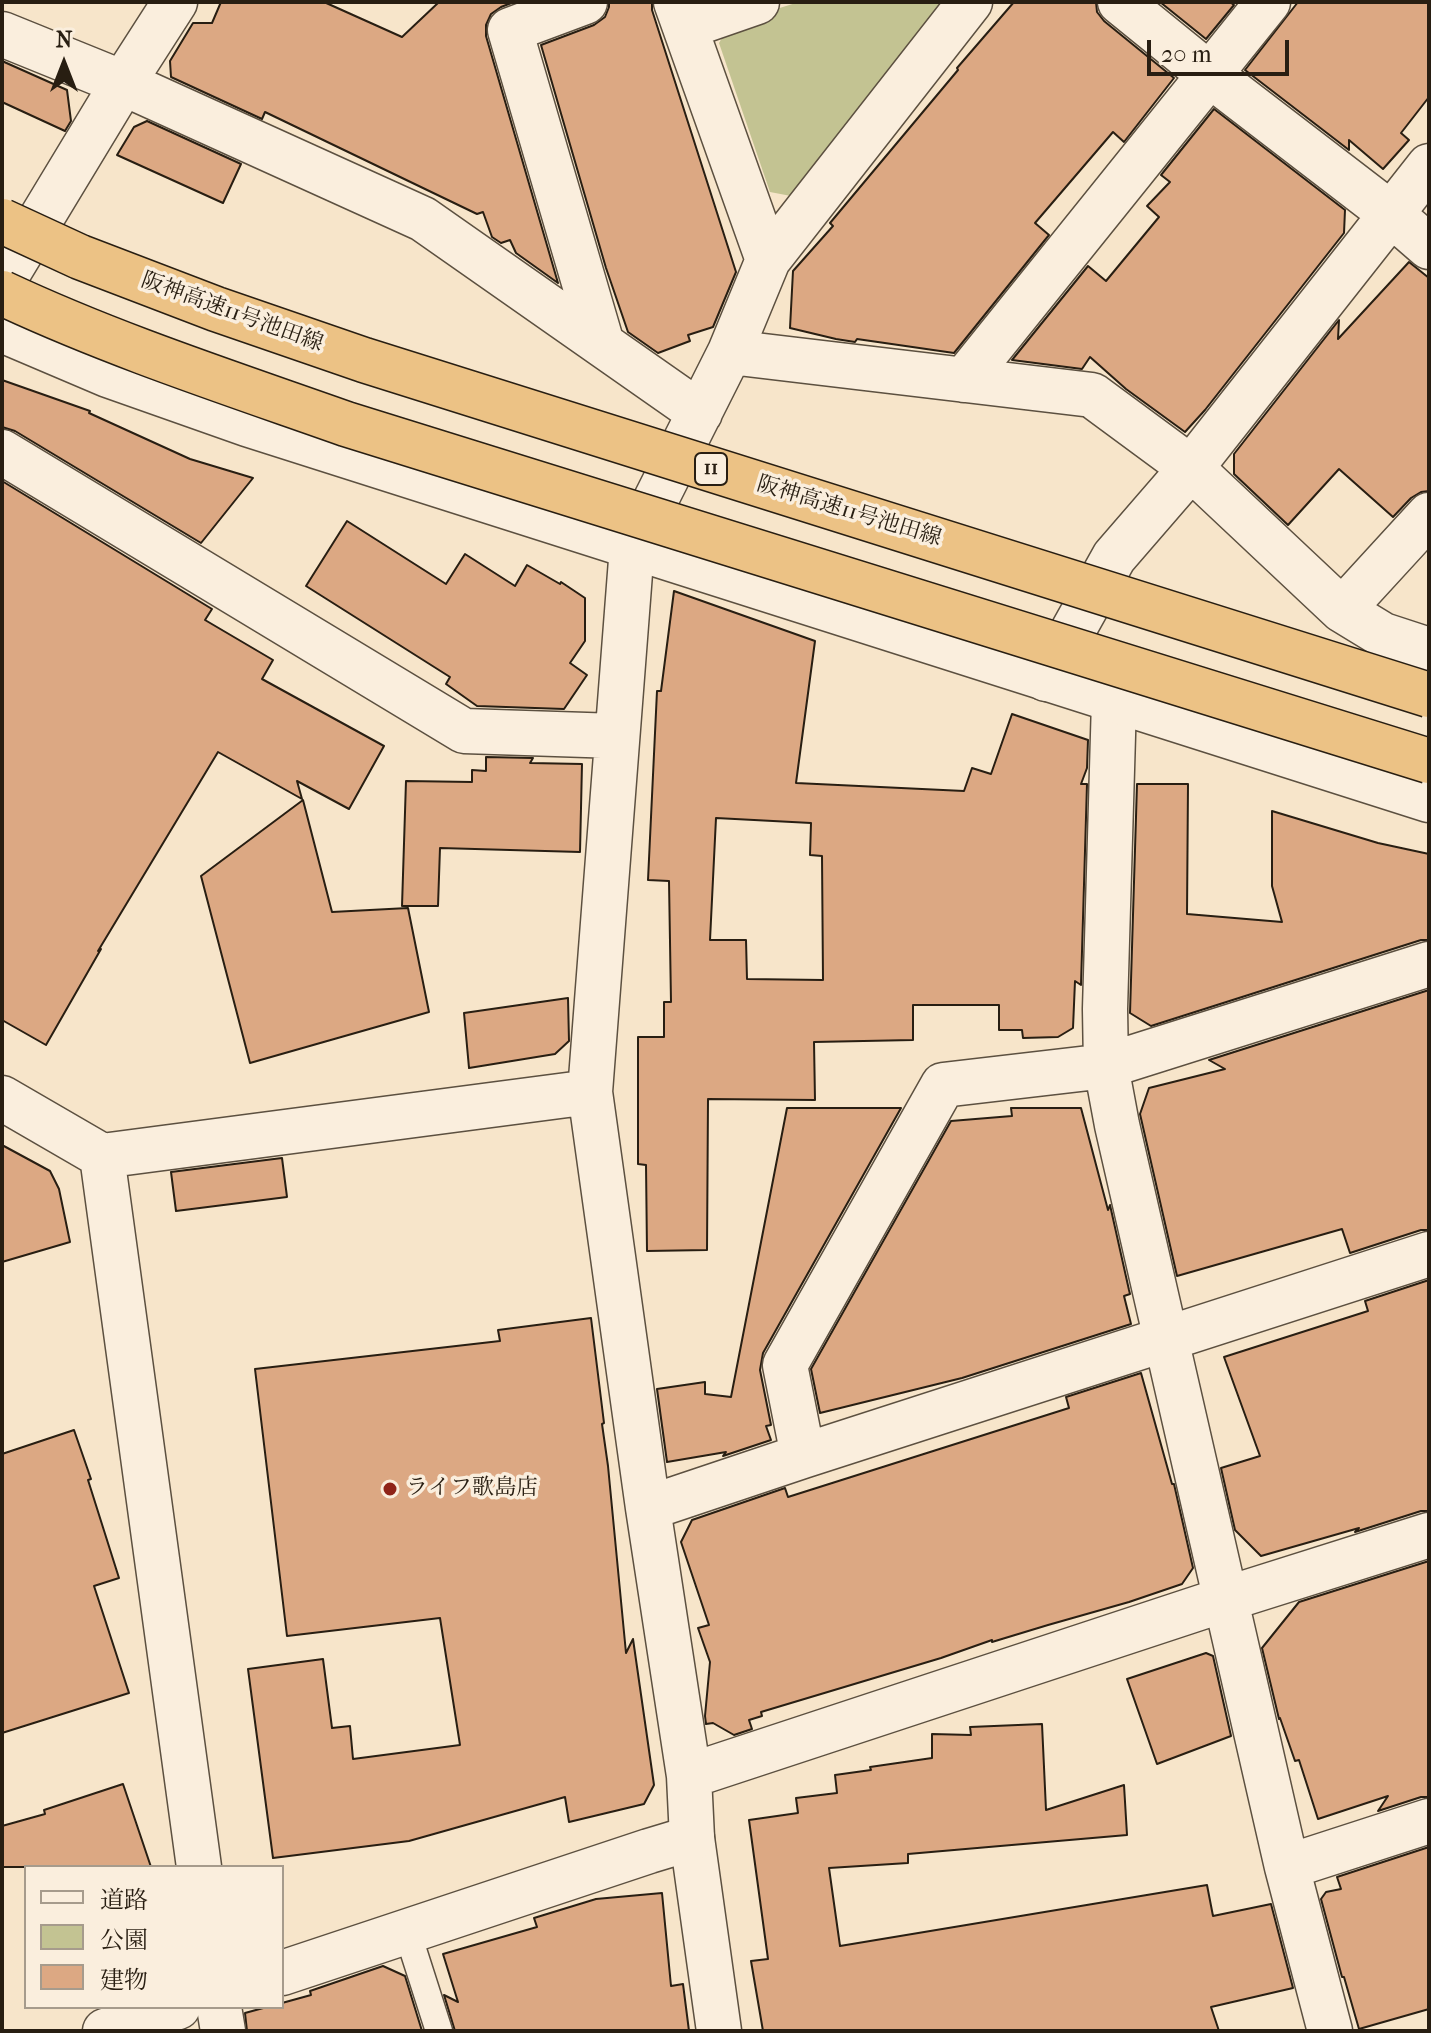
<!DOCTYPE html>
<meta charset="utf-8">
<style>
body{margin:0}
#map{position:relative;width:1431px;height:2033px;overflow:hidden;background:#f7e5ca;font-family:"IM FELL French Canon","Noto Serif JP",serif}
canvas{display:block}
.frame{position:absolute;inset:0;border:4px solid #281e12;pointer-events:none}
.legend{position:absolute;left:24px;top:1865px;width:260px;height:144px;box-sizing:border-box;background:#faeedd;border:2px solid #a69b8c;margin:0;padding:10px 14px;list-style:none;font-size:24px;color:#281e12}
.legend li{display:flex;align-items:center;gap:16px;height:40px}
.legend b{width:40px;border:2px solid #a69b8c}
.north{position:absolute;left:24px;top:24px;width:80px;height:80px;-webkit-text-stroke:6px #faeedd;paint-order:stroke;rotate:0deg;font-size:22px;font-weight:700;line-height:32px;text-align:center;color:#281e12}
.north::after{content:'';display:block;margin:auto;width:28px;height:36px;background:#281e12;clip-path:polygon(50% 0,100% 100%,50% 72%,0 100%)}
.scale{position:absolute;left:1147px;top:40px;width:142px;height:36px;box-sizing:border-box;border:4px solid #281e12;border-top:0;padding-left:10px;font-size:24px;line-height:28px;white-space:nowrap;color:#281e12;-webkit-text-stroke:6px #faeedd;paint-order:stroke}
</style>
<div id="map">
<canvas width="1431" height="2033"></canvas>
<div class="frame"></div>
<ul class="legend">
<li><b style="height:10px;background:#faeedd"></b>道路</li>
<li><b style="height:22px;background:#c3c392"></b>公園</li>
<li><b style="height:22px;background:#dca883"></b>建物</li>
</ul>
<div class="north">N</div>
<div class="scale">20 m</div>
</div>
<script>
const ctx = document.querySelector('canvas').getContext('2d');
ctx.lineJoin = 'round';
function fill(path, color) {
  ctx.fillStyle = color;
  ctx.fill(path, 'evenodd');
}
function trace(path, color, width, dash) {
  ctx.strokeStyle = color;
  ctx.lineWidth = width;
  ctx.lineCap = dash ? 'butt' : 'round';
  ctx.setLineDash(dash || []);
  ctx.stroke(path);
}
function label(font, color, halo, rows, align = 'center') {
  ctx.font = font + ' "IM FELL French Canon","Noto Serif JP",serif';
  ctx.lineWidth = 7;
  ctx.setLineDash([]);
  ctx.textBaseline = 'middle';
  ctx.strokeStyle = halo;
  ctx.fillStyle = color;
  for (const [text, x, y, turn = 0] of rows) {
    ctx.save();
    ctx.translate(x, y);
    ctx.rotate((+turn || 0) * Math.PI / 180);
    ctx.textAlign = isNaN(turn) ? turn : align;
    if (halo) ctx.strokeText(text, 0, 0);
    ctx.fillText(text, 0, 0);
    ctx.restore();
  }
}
fill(new Path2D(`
 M 799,2 L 943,2 L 791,196 L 770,192 L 719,43 L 731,23 Z`), '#c3c392');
const building = new Path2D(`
 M 221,2 L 324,2 L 402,37 L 439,2 L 514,2 L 501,7 L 491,14 L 486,25 L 486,36 L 558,283 L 516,253 L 510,240 L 501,243 L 492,237 L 483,212 L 477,214 L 265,112 L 262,119 L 171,77 L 170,61 L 193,23 L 212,23 Z
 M 609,2 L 652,2 L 652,10 L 736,272 L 713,327 L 688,335 L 690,341 L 658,353 L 628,332 L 606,268 L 541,45 L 594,25 L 605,17 L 609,7 Z
 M 1014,2 L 1096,2 L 1097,12 L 1104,21 L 1174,78 L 1124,142 L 1113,132 L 1035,223 L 1049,235 L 954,353 L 857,339 L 855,342 L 836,339 L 790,328 L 793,271 L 833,226 L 830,223 L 958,70 L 957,68 Z
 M 1160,2 L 1230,2 L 1234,5 L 1206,39 Z
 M 1298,2 L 1429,2 L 1429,97 L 1401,133 L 1409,140 L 1383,169 L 1349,140 L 1349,150 L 1245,70 Z
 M 2,61 L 67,90 L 71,121 L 65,131 L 2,102 Z
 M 1214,109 L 1345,210 L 1344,233 L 1205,410 L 1185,432 L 1126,389 L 1090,357 L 1082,369 L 1012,360 L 1088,266 L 1106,281 L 1159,217 L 1147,206 L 1170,182 L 1161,175 Z
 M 147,121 L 241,164 L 223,203 L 117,155 L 134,127 Z
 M 1409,262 L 1429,278 L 1429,491 L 1421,492 L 1411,498 L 1393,517 L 1339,469 L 1288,525 L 1234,474 L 1234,454 L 1339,320 L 1338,339 Z
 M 2,380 L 90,411 L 89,413 L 190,459 L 253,478 L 201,543 L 15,431 L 2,427 Z
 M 2,481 L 212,609 L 205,620 L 273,660 L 262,679 L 384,746 L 349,809 L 297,781 L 302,799 L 218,752 L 98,951 L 101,949 L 46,1045 L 2,1020 Z
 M 347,521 L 446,584 L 465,554 L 515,586 L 527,565 L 560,584 L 561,582 L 585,598 L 585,641 L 570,663 L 587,675 L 564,709 L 477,706 L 446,684 L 450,677 L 306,586 Z
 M 674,591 L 815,641 L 796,783 L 964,791 L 972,768 L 991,774 L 1012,714 L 1088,740 L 1087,768 L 1081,784 L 1087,784 L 1081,985 L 1075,981 L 1073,1028 L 1058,1037 L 1023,1038 L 1022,1030 L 999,1030 L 999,1005 L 913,1005 L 913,1040 L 814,1042 L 815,1100 L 708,1099 L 707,1250 L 647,1251 L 646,1165 L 638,1164 L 638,1037 L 664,1037 L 664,1002 L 671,1002 L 669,881 L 648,880 L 657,691 L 661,691 ZM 716,818 L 811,823 L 810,855 L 822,856 L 823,980 L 747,979 L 746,940 L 710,940 Z
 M 486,757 L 533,758 L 530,763 L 582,764 L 580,852 L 440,848 L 438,906 L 402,906 L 406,781 L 472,782 L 472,770 L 486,771 Z
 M 1137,784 L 1188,784 L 1187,914 L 1282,922 L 1272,886 L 1272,811 L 1378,843 L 1429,854 L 1429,940 L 1421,940 L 1151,1026 L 1130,1013 Z
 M 303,800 L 332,912 L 408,908 L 429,1012 L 250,1063 L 201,876 Z
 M 1429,990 L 1429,1230 L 1421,1230 L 1350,1253 L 1342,1229 L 1177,1276 L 1140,1114 L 1149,1088 L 1225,1069 L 1209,1060 Z
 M 568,998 L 569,1041 L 555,1054 L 469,1068 L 464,1013 Z
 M 787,1108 L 901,1108 L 763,1353 L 760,1370 L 771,1425 L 766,1426 L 771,1440 L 723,1456 L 726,1452 L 667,1462 L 657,1389 L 705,1382 L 705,1394 L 731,1397 Z
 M 1011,1108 L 1081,1108 L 1108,1210 L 1110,1205 L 1129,1290 L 1130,1294 L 1124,1296 L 1131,1324 L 962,1378 L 820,1413 L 811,1369 L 951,1121 L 1012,1116 Z
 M 2,1145 L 50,1171 L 59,1189 L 70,1242 L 2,1262 Z
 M 282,1158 L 287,1197 L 176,1211 L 171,1172 Z
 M 1429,1280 L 1429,1511 L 1421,1511 L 1355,1532 L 1359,1528 L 1261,1556 L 1235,1530 L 1221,1468 L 1260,1456 L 1224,1357 L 1368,1311 L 1365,1301 Z
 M 591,1318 L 604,1423 L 602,1424 L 608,1466 L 626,1653 L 633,1639 L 654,1785 L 644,1804 L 569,1822 L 565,1797 L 409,1841 L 273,1858 L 248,1669 L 323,1659 L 332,1728 L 350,1726 L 353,1759 L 460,1745 L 440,1618 L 287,1636 L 255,1369 L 500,1341 L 498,1330 Z
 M 1141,1373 L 1172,1484 L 1174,1484 L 1193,1568 L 1182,1584 L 1129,1602 L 1048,1625 L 992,1642 L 992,1640 L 941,1658 L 761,1712 L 762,1716 L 749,1720 L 752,1729 L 734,1735 L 713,1723 L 706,1724 L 705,1716 L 710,1662 L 698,1628 L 709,1625 L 681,1542 L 692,1520 L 785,1488 L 788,1497 L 1069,1408 L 1066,1397 Z
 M 74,1430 L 91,1479 L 88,1480 L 119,1578 L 94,1586 L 129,1693 L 2,1733 L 2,1454 Z
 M 1429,1561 L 1429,1797 L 1421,1797 L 1378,1811 L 1388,1796 L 1318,1819 L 1299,1760 L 1295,1761 L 1280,1718 L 1279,1719 L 1262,1648 L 1299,1602 Z
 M 1206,1653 L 1213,1656 L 1231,1736 L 1157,1764 L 1127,1679 Z
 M 1042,1724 L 1046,1810 L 1124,1785 L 1127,1835 L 908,1854 L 908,1863 L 829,1868 L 840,1946 L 1207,1885 L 1213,1916 L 1271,1904 L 1293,1988 L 1211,2007 L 1219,2031 L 763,2031 L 751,1961 L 768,1959 L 749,1820 L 798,1813 L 796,1798 L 837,1793 L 835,1775 L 871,1770 L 870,1767 L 932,1758 L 932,1734 L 971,1735 L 970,1727 Z
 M 123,1784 L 151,1867 L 2,1867 L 2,1826 L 45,1814 L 44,1810 Z
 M 1429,1847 L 1429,2009 L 1359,2029 L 1344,1977 L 1342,1977 L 1321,1899 L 1326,1892 L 1341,1889 L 1337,1877 Z
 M 662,1893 L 671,1986 L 683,1984 L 689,2031 L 455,2031 L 444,1995 L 458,2002 L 443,1954 L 537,1927 L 534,1918 L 596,1899 Z
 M 383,1966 L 405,1976 L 422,2031 L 247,2031 L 245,2013 L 267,2007 L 282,2007 L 282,2003 L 311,1995 L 310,1991 Z`);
fill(building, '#dca883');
trace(building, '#281e12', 2);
const service = new Path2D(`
 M 407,1931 L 439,2031`);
const minor = new Path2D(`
 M 585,2 L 510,30 L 602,344
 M 676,2 L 768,260
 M 1120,2 L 1210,75 L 1391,214 L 1429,247
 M 685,27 L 757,2
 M 2,34 L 123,83 L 423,219 L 700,413
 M 2,283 L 123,83 L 175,2
 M 730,352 L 1092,395 L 1191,468 L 1342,610 L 1383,635 L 1429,650
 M 964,380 L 1268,2
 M 2,452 L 464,731 L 617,736
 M 1342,610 L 1429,515
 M 1046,679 L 1114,557 L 1191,468 L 1429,166
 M 1114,701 L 1105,1009 L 1106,1066 L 1117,1125 L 1287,1867 L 1330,2031
 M 2,1098 L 102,1156 L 590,1092
 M 102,1156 L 199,1867
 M 803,1456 L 785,1365 L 943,1085 L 1106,1066 L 1429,964
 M 648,1508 L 803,1456 L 1429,1254
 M 689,1776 L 1226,1599 L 1429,1535
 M 1287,1867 L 1429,1821
 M 219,2007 L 223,2031
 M 719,2031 L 692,1838 L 689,1776 L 648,1508 L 590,1092 L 632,547 L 730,352 L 768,260 L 970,2`);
const tertiary = new Path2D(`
 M 2,330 L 108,375 L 247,424 L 1429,800
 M 282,1973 L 649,1851 L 692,1838
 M 105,2031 L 178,2007`);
trace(service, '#5c5040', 29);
trace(minor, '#5c5040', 47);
trace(tertiary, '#5c5040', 47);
trace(service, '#faeedd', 26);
trace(minor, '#faeedd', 44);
trace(tertiary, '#faeedd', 44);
const motorwayBridge = new Path2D(`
 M 2,221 L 80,257 L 216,309 L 364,360 L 1429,695
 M 2,293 C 113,345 230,383 346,424 L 1429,761`);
trace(motorwayBridge, '#281e12', 47, []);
trace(motorwayBridge, '#ecc285', 44);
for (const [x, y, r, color] of [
 [390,1489,8,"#8f2418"]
]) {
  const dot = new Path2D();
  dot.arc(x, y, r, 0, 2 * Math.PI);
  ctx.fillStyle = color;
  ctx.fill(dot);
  trace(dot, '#faeedd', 3);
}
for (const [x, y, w] of [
 [711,469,32]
]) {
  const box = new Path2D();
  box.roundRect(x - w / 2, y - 16, w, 32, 6);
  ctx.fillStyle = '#faeedd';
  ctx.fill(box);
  trace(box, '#281e12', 2);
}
label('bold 20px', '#281e12', null, [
 ["11",711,469]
]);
label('22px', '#281e12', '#faeedd', [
 ["阪神高速11号池田線",232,313,20],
 ["阪神高速11号池田線",849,512,17]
]);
label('22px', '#281e12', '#faeedd', [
 ["ライフ歌島店",406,1489]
], 'left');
</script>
